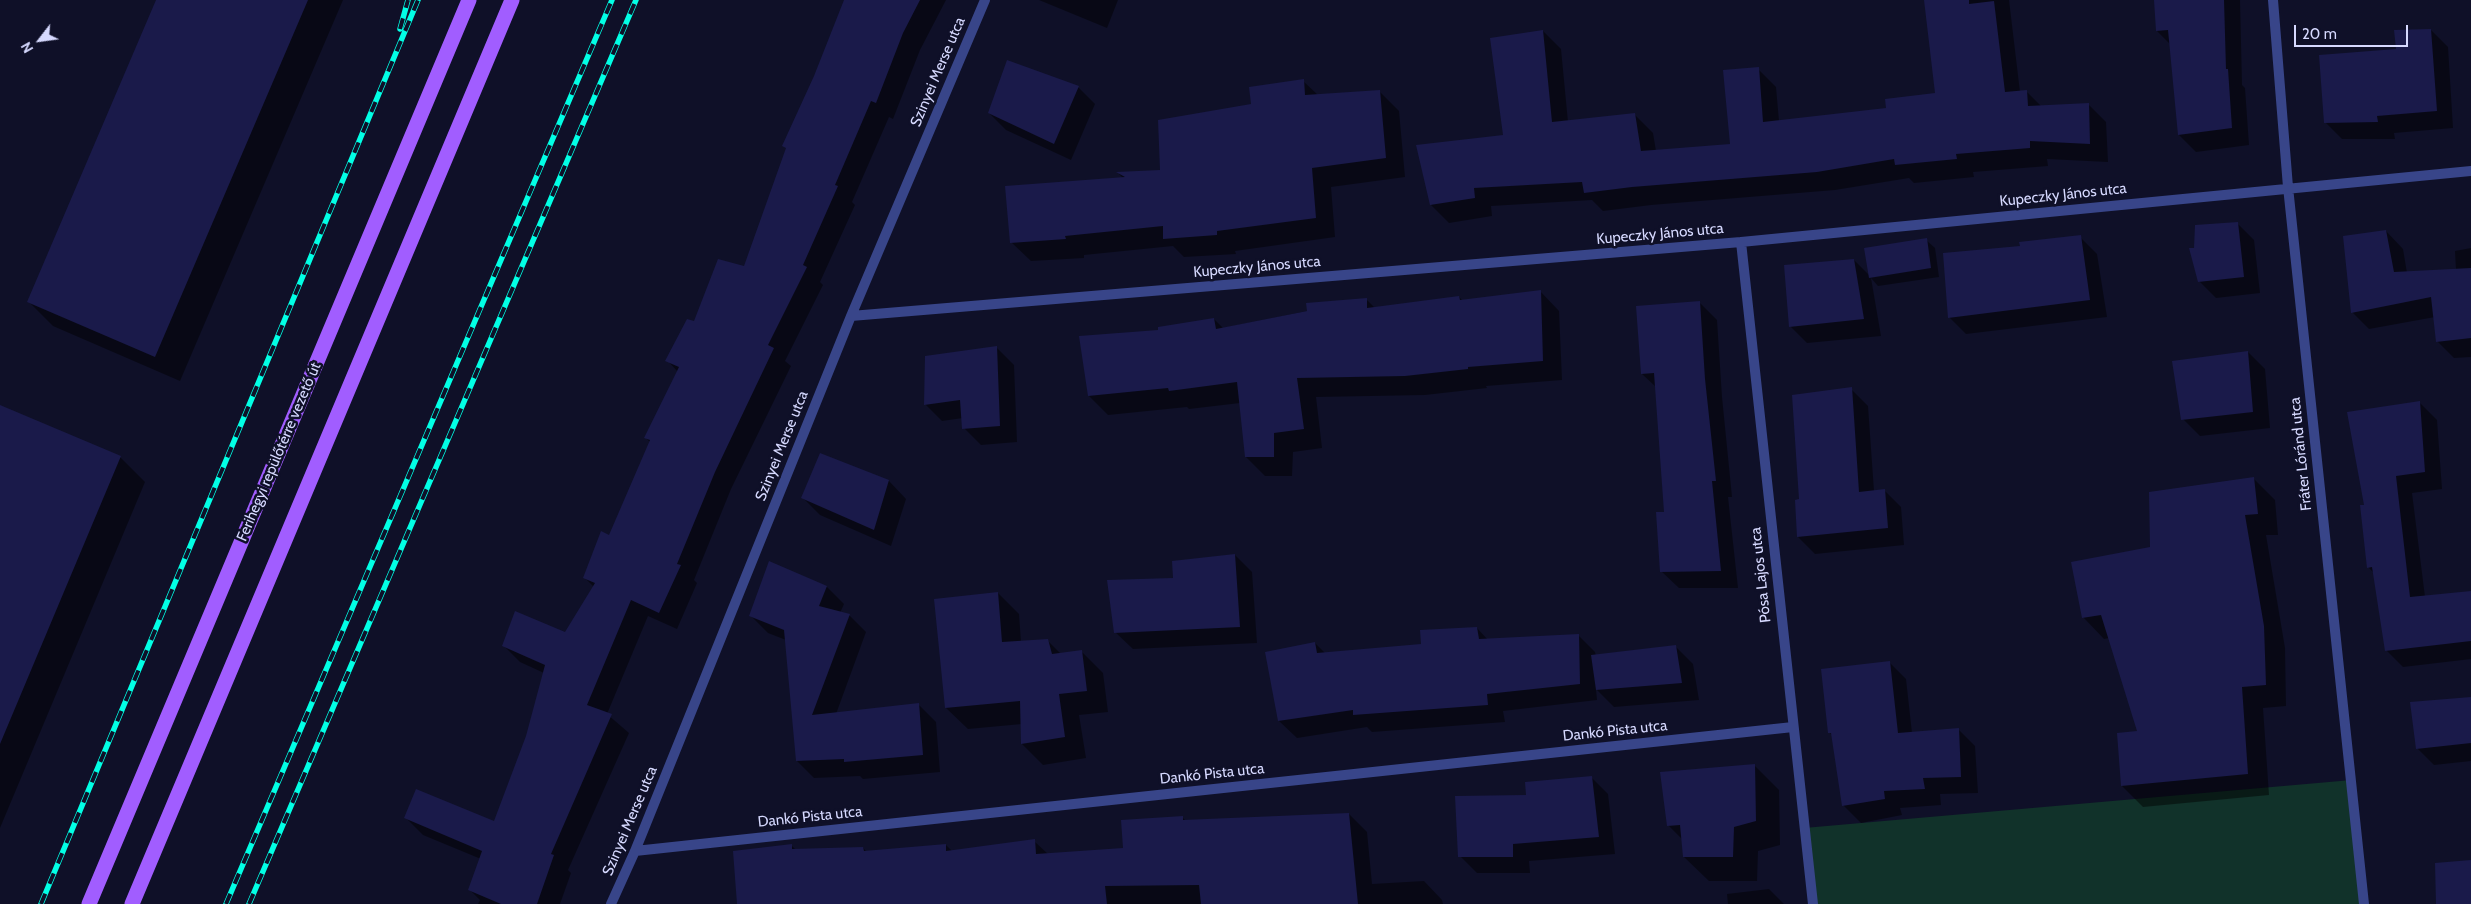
<!DOCTYPE html>
<meta charset="utf-8">
<style>
body{margin:0}
#map{position:relative;width:2471px;height:904px;overflow:hidden;background:#0f1028;font-family:Cabin,sans-serif}
canvas{display:block}
.north{position:absolute;left:15px;top:15px;width:50px;height:50px;-webkit-text-stroke:4px #0f1028;paint-order:stroke;rotate:240deg;font-size:14px;font-weight:700;line-height:20px;text-align:center;color:#d6d9ff}
.north::after{content:'';display:block;margin:auto;width:18px;height:22px;background:#d6d9ff;clip-path:polygon(50% 0,100% 100%,50% 72%,0 100%)}
.scale{position:absolute;left:2294px;top:25px;width:114px;height:22px;box-sizing:border-box;border:2px solid #d6d9ff;border-top:0;padding-left:6px;font-size:15px;line-height:18px;white-space:nowrap;color:#d6d9ff;-webkit-text-stroke:4px #0f1028;paint-order:stroke}
</style>
<div id="map">
<canvas width="2471" height="904"></canvas>
<div class="north">N</div>
<div class="scale">20 m</div>
</div>
<script>
const ctx = document.querySelector('canvas').getContext('2d');
ctx.lineJoin = 'round';
function fill(path, color) {
  ctx.fillStyle = color;
  ctx.fill(path, 'evenodd');
}
function trace(path, color, width, dash) {
  ctx.strokeStyle = color;
  ctx.lineWidth = width;
  ctx.lineCap = dash ? 'butt' : 'round';
  ctx.setLineDash(dash || []);
  ctx.stroke(path);
}
function label(font, color, halo, rows, align = 'center') {
  ctx.font = font + ' Cabin,sans-serif';
  ctx.lineWidth = 5;
  ctx.setLineDash([]);
  ctx.textBaseline = 'middle';
  ctx.strokeStyle = halo;
  ctx.fillStyle = color;
  for (const [text, x, y, turn = 0] of rows) {
    ctx.save();
    ctx.translate(x, y);
    ctx.rotate((+turn || 0) * Math.PI / 180);
    ctx.textAlign = isNaN(turn) ? turn : align;
    if (halo) ctx.strokeText(text, 0, 0);
    ctx.fillText(text, 0, 0);
    ctx.restore();
  }
}
fill(new Path2D(`
 M 2352,780 L 2365,904 L 1813,904 L 1804,828 Z`), '#11322a');
fill(new Path2D(`
 M 157,0 L 343,0 L 180,381 L 53,326 L 29,302 Z
 M 863,0 L 946,0 L 920,50 L 893,119 L 889,117 L 852,202 L 855,205 L 820,282 L 823,285 L 785,361 L 791,366 L 731,489 L 694,580 L 697,583 L 677,629 L 648,616 L 607,714 L 629,733 L 568,870 L 571,873 L 560,904 L 478,904 L 480,900 L 470,890 L 481,859 L 423,835 L 406,818 L 495,823 L 528,737 L 544,673 L 520,662 L 503,645 L 565,634 L 594,587 L 584,577 L 610,537 L 650,442 L 645,437 L 678,372 L 667,360 L 695,323 L 745,267 Z
 M 1039,0 L 1118,0 L 1107,28 Z
 M 1925,0 L 2009,0 L 2020,92 L 2026,91 L 2042,107 L 2088,104 L 2106,122 L 2108,162 L 2047,159 L 2048,166 L 1973,172 L 1974,177 L 1914,183 L 1909,178 L 1835,190 L 1651,205 L 1603,211 L 1592,200 L 1491,206 L 1492,216 L 1449,223 L 1431,205 L 1504,136 L 1543,31 L 1561,49 L 1568,122 L 1635,115 L 1653,133 L 1656,151 L 1731,145 L 1758,69 L 1776,87 L 1779,121 L 1888,109 L 1937,94 Z
 M 2155,0 L 2240,0 L 2242,85 L 2245,88 L 2249,145 L 2196,152 L 2179,135 L 2170,44 L 2157,31 Z
 M 2431,30 L 2448,47 L 2453,128 L 2394,133 L 2395,139 L 2342,139 L 2325,122 L 2397,50 Z
 M 1303,81 L 1318,95 L 1379,91 L 1399,111 L 1405,177 L 1331,187 L 1335,237 L 1235,251 L 1236,254 L 1184,257 L 1173,246 L 1084,255 L 1084,258 L 1031,261 L 1011,242 L 1123,178 L 1119,174 L 1162,171 L 1252,105 Z
 M 1078,87 L 1095,104 L 1071,160 L 1006,130 L 989,113 Z
 M 2237,223 L 2254,240 L 2260,293 L 2216,298 L 2199,281 L 2196,249 Z
 M 2386,231 L 2403,249 L 2407,273 L 2456,270 L 2455,251 L 2471,248 L 2471,357 L 2454,358 L 2437,341 L 2435,317 L 2369,329 L 2352,312 Z
 M 2080,237 L 2097,254 L 2107,317 L 1966,334 L 1949,317 Z
 M 1926,240 L 1935,248 L 1939,277 L 1878,286 L 1871,278 L 1881,336 L 1807,343 L 1790,326 L 1854,260 L 1870,276 Z
 M 1540,291 L 1559,311 L 1562,380 L 1486,386 L 1487,388 L 1425,395 L 1316,397 L 1322,448 L 1293,452 L 1292,476 L 1265,476 L 1246,457 L 1240,403 L 1189,409 L 1187,407 L 1108,415 L 1089,396 L 1160,331 L 1214,319 L 1223,328 L 1366,299 L 1375,308 L 1459,297 L 1463,301 Z
 M 1700,303 L 1717,320 L 1722,397 L 1732,497 L 1728,497 L 1738,588 L 1679,588 L 1661,571 L 1666,513 L 1656,387 L 1642,374 Z
 M 997,348 L 1014,365 L 1017,442 L 981,445 L 964,428 L 963,418 L 942,421 L 925,404 Z
 M 2248,352 L 2265,369 L 2270,428 L 2200,436 L 2183,419 Z
 M 1851,389 L 1868,406 L 1874,491 L 1884,490 L 1901,507 L 1904,545 L 1815,554 L 1798,537 L 1800,500 Z
 M 2420,403 L 2437,420 L 2442,489 L 2412,493 L 2425,597 L 2471,592 L 2471,659 L 2403,667 L 2386,650 L 2374,573 L 2368,567 L 2366,506 Z
 M 0,406 L 120,457 L 145,482 L 0,828 Z
 M 821,454 L 889,481 L 906,499 L 891,546 L 820,515 L 803,498 Z
 M 2254,479 L 2275,500 L 2278,535 L 2266,535 L 2285,648 L 2286,706 L 2263,708 L 2269,795 L 2143,807 L 2122,786 L 2138,732 L 2109,638 L 2104,639 L 2083,617 L 2151,548 Z
 M 1235,555 L 1252,572 L 1257,643 L 1133,649 L 1115,632 L 1174,579 Z
 M 770,563 L 827,587 L 844,604 L 840,613 L 849,615 L 866,632 L 836,714 L 919,705 L 936,722 L 940,772 L 863,779 L 860,776 L 814,778 L 797,761 L 786,640 L 768,633 L 750,615 Z
 M 998,593 L 1019,614 L 1021,642 L 1048,641 L 1061,654 L 1082,652 L 1103,673 L 1108,712 L 1079,715 L 1086,758 L 1043,765 L 1022,744 L 1022,724 L 968,729 L 946,708 Z
 M 1477,628 L 1488,640 L 1578,635 L 1595,652 L 1596,656 L 1676,647 L 1693,664 L 1699,700 L 1614,707 L 1596,689 L 1597,700 L 1503,711 L 1505,722 L 1372,732 L 1367,727 L 1297,738 L 1279,721 L 1315,643 L 1325,653 L 1422,646 Z
 M 1889,662 L 1906,679 L 1912,733 L 1958,729 L 1975,746 L 1978,793 L 1940,794 L 1941,805 L 1900,808 L 1902,815 L 1861,823 L 1844,806 L 1833,736 L 1829,732 Z
 M 2471,698 L 2471,761 L 2434,765 L 2417,748 Z
 M 1754,765 L 1779,790 L 1780,845 L 1758,851 L 1757,881 L 1709,881 L 1684,857 L 1682,839 L 1668,825 Z
 M 1591,777 L 1608,794 L 1615,854 L 1529,861 L 1530,873 L 1477,873 L 1460,856 L 1527,796 Z
 M 1349,814 L 1367,832 L 1372,884 L 1424,881 L 1442,900 L 1443,904 L 738,904 L 791,845 L 796,850 L 863,848 L 867,852 L 946,845 L 952,851 L 1034,841 L 1048,854 L 1125,849 L 1182,817 L 1187,822 Z
 M 1769,889 L 1784,904 L 1728,904 L 1727,894 Z`), '#0007');
fill(new Path2D(`
 M 156,0 L 308,0 L 155,357 L 27,302 Z
 M 844,0 L 920,0 L 903,33 L 876,103 L 871,101 L 835,185 L 838,186 L 803,265 L 807,267 L 768,345 L 774,348 L 715,472 L 677,564 L 681,565 L 659,613 L 631,600 L 587,705 L 612,714 L 551,854 L 554,855 L 537,904 L 501,904 L 468,890 L 482,851 L 404,818 L 416,789 L 494,821 L 526,736 L 545,665 L 502,646 L 515,611 L 565,632 L 595,583 L 583,578 L 601,531 L 609,535 L 650,440 L 644,438 L 679,367 L 665,361 L 687,319 L 694,321 L 718,259 L 744,266 L 786,148 L 782,146 L 814,76 Z
 M 1924,0 L 1969,0 L 1969,4 L 1994,1 L 2005,92 L 2027,90 L 2028,106 L 2089,103 L 2090,144 L 2030,141 L 2030,148 L 1956,154 L 1957,159 L 1895,165 L 1894,159 L 1817,172 L 1632,187 L 1584,193 L 1582,182 L 1474,188 L 1475,198 L 1430,205 L 1416,145 L 1503,135 L 1490,38 L 1543,30 L 1552,122 L 1635,113 L 1641,151 L 1730,144 L 1723,70 L 1759,67 L 1763,122 L 1886,108 L 1885,99 L 1935,93 Z
 M 2154,0 L 2224,0 L 2226,69 L 2228,69 L 2232,128 L 2178,135 L 2168,30 L 2156,31 Z
 M 2431,29 L 2437,111 L 2377,116 L 2378,122 L 2324,123 L 2319,55 L 2396,49 L 2394,30 Z
 M 1007,60 L 1079,86 L 1054,144 L 988,113 Z
 M 1304,79 L 1305,95 L 1380,90 L 1386,158 L 1312,168 L 1316,218 L 1217,231 L 1217,235 L 1163,239 L 1163,226 L 1065,236 L 1066,239 L 1010,243 L 1005,186 L 1125,177 L 1116,172 L 1160,170 L 1158,120 L 1251,104 L 1249,87 Z
 M 2238,222 L 2244,277 L 2198,282 L 2189,248 L 2194,248 L 2195,225 Z
 M 2386,230 L 2394,272 L 2471,268 L 2471,338 L 2436,342 L 2431,297 L 2351,313 L 2343,236 Z
 M 2081,235 L 2090,300 L 1948,318 L 1943,253 L 2020,246 L 2019,242 Z
 M 1927,238 L 1931,268 L 1869,278 L 1864,248 Z
 M 1854,259 L 1864,319 L 1789,327 L 1784,265 Z
 M 1541,290 L 1543,361 L 1468,367 L 1468,369 L 1405,376 L 1297,378 L 1304,429 L 1274,433 L 1274,457 L 1245,457 L 1237,382 L 1169,391 L 1168,388 L 1088,396 L 1079,336 L 1158,330 L 1158,327 L 1214,318 L 1216,329 L 1307,311 L 1306,303 L 1367,298 L 1367,308 L 1459,296 L 1460,300 Z
 M 1700,301 L 1705,379 L 1716,481 L 1712,481 L 1721,571 L 1660,572 L 1656,512 L 1664,512 L 1654,373 L 1641,374 L 1636,306 Z
 M 997,346 L 1000,426 L 962,429 L 960,400 L 924,405 L 925,356 Z
 M 2248,351 L 2253,412 L 2181,420 L 2172,361 Z
 M 1852,387 L 1859,492 L 1885,489 L 1888,528 L 1797,537 L 1795,500 L 1799,499 L 1792,395 Z
 M 2420,401 L 2425,472 L 2396,476 L 2410,597 L 2471,591 L 2471,641 L 2385,651 L 2372,567 L 2367,568 L 2360,505 L 2364,505 L 2347,412 Z
 M 0,405 L 121,456 L 0,744 Z
 M 820,453 L 889,480 L 874,530 L 801,498 Z
 M 2254,477 L 2258,514 L 2245,515 L 2264,626 L 2266,685 L 2242,687 L 2248,774 L 2121,786 L 2117,733 L 2137,731 L 2101,615 L 2082,618 L 2071,562 L 2150,547 L 2149,492 Z
 M 1235,554 L 1240,627 L 1114,633 L 1107,580 L 1173,578 L 1172,561 Z
 M 769,561 L 827,586 L 819,606 L 850,614 L 812,715 L 919,703 L 923,755 L 844,762 L 844,759 L 796,761 L 784,630 L 749,616 Z
 M 998,592 L 1002,642 L 1048,639 L 1052,654 L 1082,650 L 1087,691 L 1059,694 L 1065,737 L 1021,744 L 1020,701 L 945,708 L 934,599 Z
 M 1477,627 L 1479,639 L 1579,634 L 1580,684 L 1487,694 L 1488,705 L 1353,715 L 1353,710 L 1278,721 L 1265,652 L 1315,642 L 1317,653 L 1421,644 L 1420,630 Z
 M 1676,645 L 1682,683 L 1596,690 L 1591,655 Z
 M 1890,661 L 1898,733 L 1959,728 L 1961,777 L 1923,778 L 1925,789 L 1884,791 L 1885,799 L 1842,806 L 1831,733 L 1828,733 L 1821,669 Z
 M 2471,697 L 2471,743 L 2416,749 L 2410,702 Z
 M 1755,764 L 1756,821 L 1734,827 L 1733,857 L 1683,857 L 1680,825 L 1667,826 L 1660,772 Z
 M 1592,776 L 1599,837 L 1513,844 L 1513,857 L 1458,857 L 1455,796 L 1526,795 L 1525,782 Z
 M 1349,813 L 1358,904 L 1201,904 L 1199,885 L 1105,886 L 1107,904 L 737,904 L 733,851 L 792,844 L 792,849 L 863,847 L 864,851 L 946,844 L 946,851 L 1035,839 L 1036,854 L 1123,848 L 1121,820 L 1183,816 L 1183,820 Z
 M 2471,860 L 2471,904 L 2436,904 L 2435,863 Z`), '#1a1a4a');
trace(new Path2D(`
 M 2273,0 L 2288,187 L 2364,904
 M 1741,242 L 1813,904
 M 851,316 L 1741,242 L 2471,171
 M 635,851 L 1793,727
 M 611,904 L 635,851 L 851,316 L 985,0`), '#384589', 10);
trace(new Path2D(`
 M 89,904 L 469,0
 M 132,904 L 512,0`), '#a15dff', 15);
const rail = new Path2D(`
 M 400,29 L 408,0
 M 41,904 L 418,0
 M 226,904 L 612,0
 M 249,904 L 636,0`);
trace(rail, '#02ffe5', 5.5);
trace(rail, '#0f1028', 4, [11]);
label('15px', '#d6d9ff', '#0f1028', [
 ["Szinyei Merse utca",938,72,-67],
 ["Kupeczky János utca",2063,195,-6],
 ["Kupeczky János utca",1660,234,-5],
 ["Kupeczky János utca",1257,267,-5],
 ["Szinyei Merse utca",782,446,-68],
 ["Ferihegyi repülőtérre vezető út",279,452,-67],
 ["Fráter Lóránd utca",2301,454,-96],
 ["Pósa Lajos utca",1761,575,-96],
 ["Dankó Pista utca",1615,731,-6],
 ["Dankó Pista utca",1212,774,-6],
 ["Dankó Pista utca",810,817,-6],
 ["Szinyei Merse utca",630,821,-67]
]);
</script>
